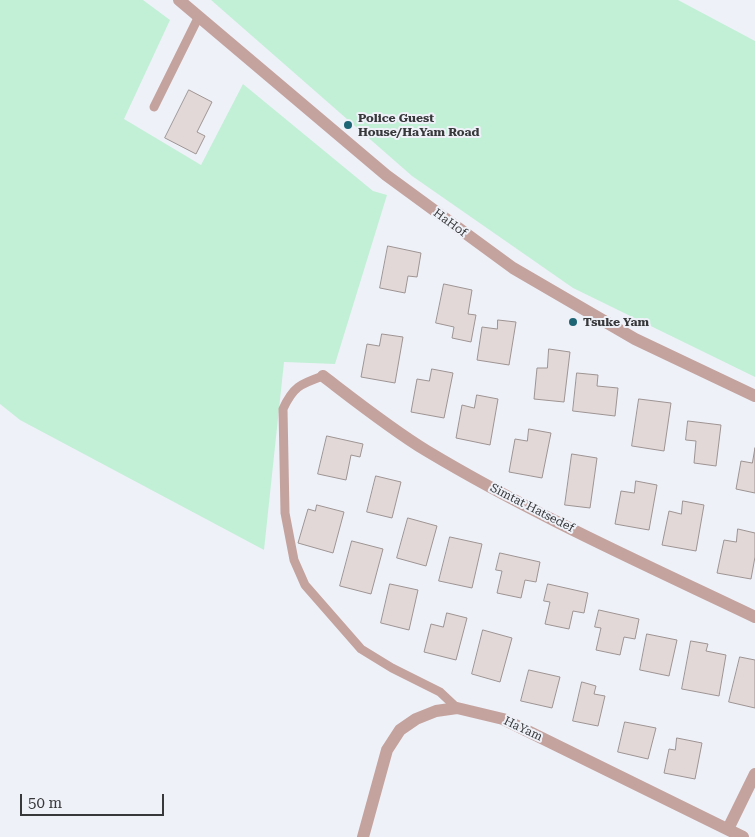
<!DOCTYPE html>
<style>
body{margin:0}
#map{position:relative;width:755px;height:837px;overflow:hidden;background:#eff1f9;font-family:"Roboto Serif",serif}
canvas{display:block}
.scale{position:absolute;left:20px;top:794px;width:144px;height:22px;box-sizing:border-box;border:2px solid #37383a;border-top:0;padding-left:6px;font-size:15px;line-height:18px;white-space:nowrap;color:#37383a;-webkit-text-stroke:4px #eff1f9;paint-order:stroke}
</style>
<div id="map">
<canvas width="755" height="837"></canvas>
<div class="scale">50 m</div>
</div>
<script>
const ctx = document.querySelector('canvas').getContext('2d');
ctx.lineJoin = 'round';
function fill(path, color) {
  ctx.fillStyle = color;
  ctx.fill(path, 'evenodd');
}
function trace(path, color, width, dash) {
  ctx.strokeStyle = color;
  ctx.lineWidth = width;
  ctx.lineCap = dash ? 'butt' : 'round';
  ctx.setLineDash(dash || []);
  ctx.stroke(path);
}
function label(font, color, halo, rows, align = 'center') {
  ctx.font = font + ' "Roboto Serif",serif';
  ctx.lineWidth = 4;
  ctx.setLineDash([]);
  ctx.textBaseline = 'middle';
  ctx.strokeStyle = halo;
  ctx.fillStyle = color;
  for (const [text, x, y, turn = 0] of rows) {
    ctx.save();
    ctx.translate(x, y);
    ctx.rotate((+turn || 0) * Math.PI / 180);
    ctx.textAlign = isNaN(turn) ? turn : align;
    if (halo) ctx.strokeText(text, 0, 0);
    ctx.fillText(text, 0, 0);
    ctx.restore();
  }
}
fill(new Path2D(`
 M 0,0 L 143,0 L 170,20 L 124,119 L 201,165 L 243,84 L 373,191 L 387,195 L 335,364 L 284,362 L 264,550 L 20,420 L 0,404 Z
 M 211,0 L 678,0 L 755,41 L 755,377 L 573,288 L 412,176 Z`), '#c2f0d6');
const building = new Path2D(`
 M 189,90 L 212,102 L 197,132 L 205,136 L 196,154 L 165,138 Z
 M 388,246 L 421,253 L 417,277 L 408,276 L 405,293 L 380,288 Z
 M 444,284 L 472,290 L 468,314 L 476,315 L 471,342 L 452,338 L 454,327 L 436,323 Z
 M 498,320 L 516,322 L 509,365 L 477,360 L 482,327 L 497,329 Z
 M 382,334 L 403,337 L 395,383 L 361,377 L 367,344 L 379,346 Z
 M 549,349 L 570,352 L 564,402 L 534,399 L 537,368 L 547,368 Z
 M 432,369 L 453,373 L 444,418 L 411,412 L 417,379 L 429,381 Z
 M 577,373 L 598,375 L 597,386 L 618,388 L 615,416 L 573,411 Z
 M 477,395 L 498,399 L 490,445 L 456,438 L 462,405 L 474,408 Z
 M 639,399 L 671,403 L 664,451 L 632,446 Z
 M 688,421 L 721,425 L 716,466 L 694,463 L 696,441 L 686,440 Z
 M 529,429 L 551,433 L 542,478 L 509,472 L 515,439 L 527,441 Z
 M 327,436 L 363,444 L 360,457 L 351,455 L 346,480 L 318,474 Z
 M 755,448 L 755,493 L 736,489 L 741,461 L 752,463 Z
 M 572,454 L 597,458 L 590,508 L 565,505 Z
 M 376,476 L 401,482 L 392,518 L 367,512 Z
 M 636,481 L 657,485 L 649,530 L 615,524 L 621,491 L 634,493 Z
 M 683,501 L 704,505 L 696,551 L 662,545 L 669,511 L 681,514 Z
 M 317,505 L 344,512 L 333,553 L 298,543 L 308,509 L 315,511 Z
 M 408,518 L 437,526 L 426,566 L 397,558 Z
 M 738,529 L 755,533 L 755,557 L 751,579 L 717,573 L 724,540 L 736,542 Z
 M 450,537 L 482,544 L 472,588 L 439,581 Z
 M 352,541 L 383,549 L 371,594 L 340,586 Z
 M 500,553 L 540,562 L 536,582 L 525,580 L 521,598 L 497,593 L 502,571 L 496,570 Z
 M 390,584 L 418,590 L 409,630 L 381,623 Z
 M 548,584 L 588,593 L 584,613 L 573,611 L 569,629 L 545,624 L 550,602 L 544,601 Z
 M 599,610 L 639,619 L 635,639 L 624,637 L 620,655 L 596,650 L 601,628 L 595,627 Z
 M 447,613 L 467,618 L 456,660 L 424,652 L 431,624 L 443,627 Z
 M 483,630 L 512,638 L 500,682 L 472,674 Z
 M 647,634 L 677,640 L 669,676 L 640,670 Z
 M 691,641 L 708,644 L 706,651 L 726,655 L 719,696 L 682,689 Z
 M 740,657 L 755,660 L 755,708 L 729,702 Z
 M 529,670 L 560,677 L 552,708 L 521,701 Z
 M 582,682 L 596,686 L 594,694 L 605,696 L 598,726 L 573,721 Z
 M 625,722 L 656,728 L 648,759 L 618,752 Z
 M 677,738 L 702,743 L 695,779 L 664,773 L 669,749 L 675,750 Z`);
fill(building, '#e1d8d7');
trace(building, '#9d9493', 1);
trace(new Path2D(`
 M 154,107 L 199,16
 M 323,376 C 300,384 293,387 283,409 L 285,513 L 294,560 L 305,585 L 361,649 L 392,668 L 440,692 L 457,708`), '#c4a39e', 9);
trace(new Path2D(`
 M 179,0 L 386,175 L 513,268 L 635,339 L 755,396
 M 323,376 C 357,402 391,429 427,451 C 532,514 644,564 755,617
 M 728,829 L 755,774`), '#c4a39e', 12);
trace(new Path2D(`
 M 363,837 L 387,750 L 400,730 L 416,719 L 436,711 L 457,708 L 503,719 L 743,837`), '#c4a39e', 12);
for (const [x, y, r, color] of [
 [348,125,5,"#1d6474"],
 [573,322,5,"#1d6474"]
]) {
  const dot = new Path2D();
  dot.arc(x, y, r, 0, 2 * Math.PI);
  ctx.fillStyle = color;
  ctx.fill(dot);
  trace(dot, '#eff1f9', 2);
}
label('bold 12px', '#37383a', '#eff1f9', [
 ["Police Guest",358,118],
 ["House/HaYam Road",358,132],
 ["Tsuke Yam",583,322]
], 'left');
label('12px', '#37383a', '#eff1f9', [
 ["HaHof",450,223,36],
 ["Simtat Hatsedef",532,508,27],
 ["HaYam",523,729,25]
]);
</script>
